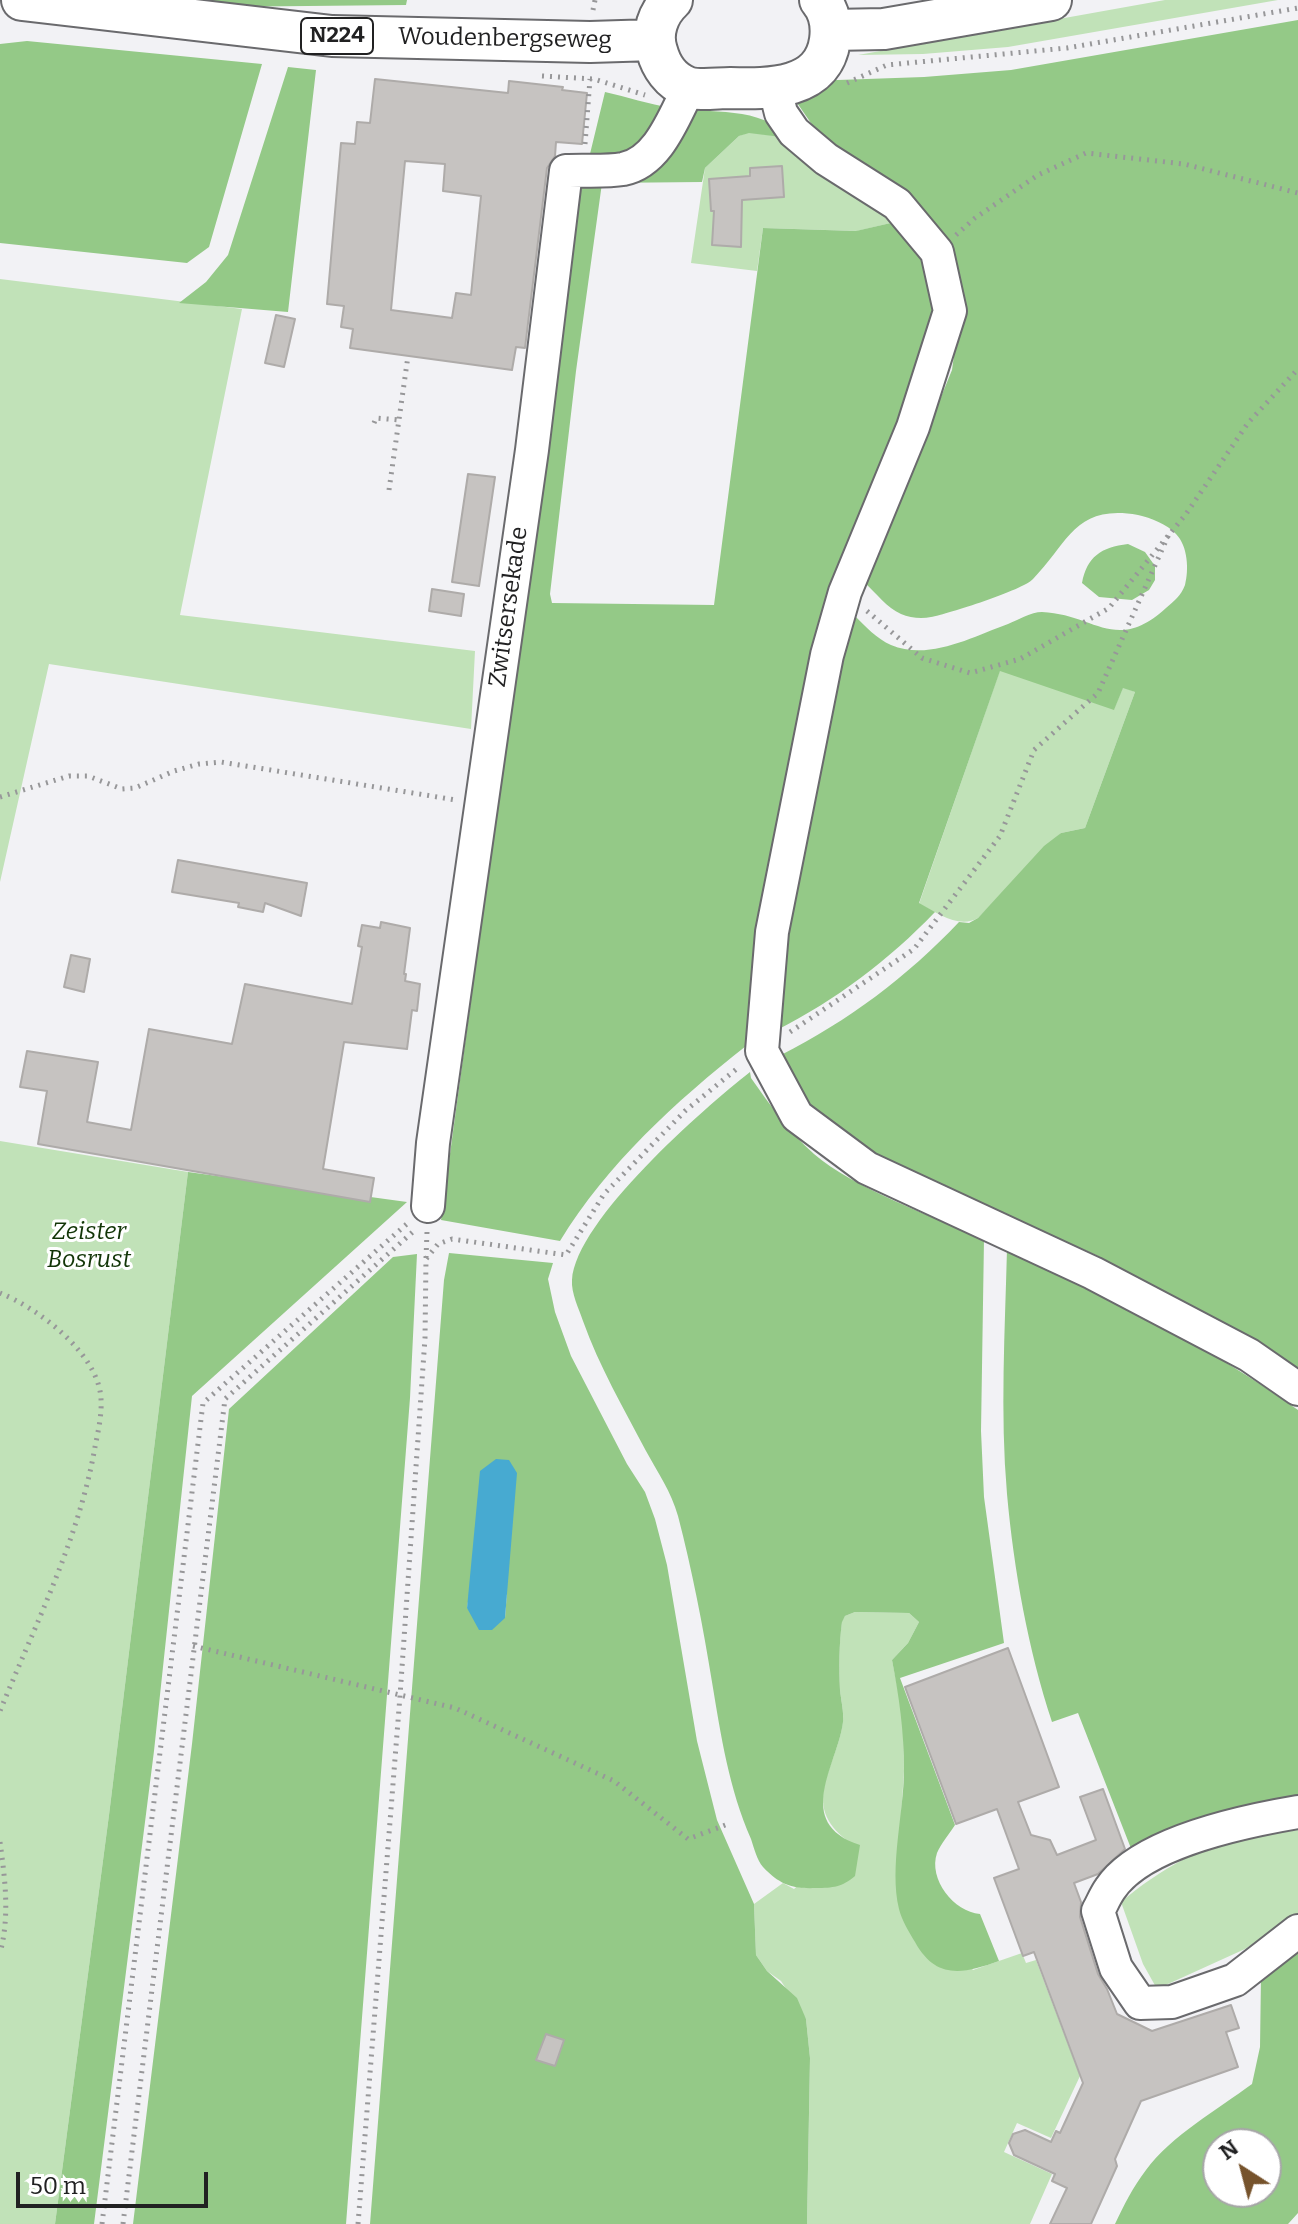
<!DOCTYPE html>
<style>
body{margin:0}
#map{position:relative;width:1298px;height:2224px;overflow:hidden;background:#f2f2f5;font-family:Bitter,serif}
canvas{display:block}
.north{position:absolute;left:1202px;top:2128px;width:80px;height:80px;box-sizing:border-box;background:#fff;border:2px solid #a6a6a7;border-radius:50%;rotate:324deg;font-size:22px;font-weight:700;line-height:32px;text-align:center;color:#212122}
.north::after{content:'';display:block;margin:auto;width:28px;height:36px;background:#76532c;clip-path:polygon(50% 0,100% 100%,50% 72%,0 100%)}
.scale{position:absolute;left:16px;top:2172px;width:192px;height:36px;box-sizing:border-box;border:4px solid #212122;border-top:0;padding-left:10px;font-size:24px;line-height:28px;white-space:nowrap;color:#212122;-webkit-text-stroke:6px #fff;paint-order:stroke}
</style>
<div id="map">
<canvas width="1298" height="2224"></canvas>
<div class="north">N</div>
<div class="scale">50 m</div>
</div>
<script>
const ctx = document.querySelector('canvas').getContext('2d');
ctx.lineJoin = 'round';
function fill(path, color) {
  ctx.fillStyle = color;
  ctx.fill(path, 'evenodd');
}
function trace(path, color, width, dash) {
  ctx.strokeStyle = color;
  ctx.lineWidth = width;
  ctx.lineCap = dash ? 'butt' : 'round';
  ctx.setLineDash(dash || []);
  ctx.stroke(path);
}
function label(font, color, halo, rows, align = 'center') {
  ctx.font = font + ' Bitter,serif';
  ctx.lineWidth = 6;
  ctx.setLineDash([]);
  ctx.textBaseline = 'middle';
  ctx.strokeStyle = halo;
  ctx.fillStyle = color;
  for (const [text, x, y, turn = 0] of rows) {
    ctx.save();
    ctx.translate(x, y);
    ctx.rotate((+turn || 0) * Math.PI / 180);
    ctx.textAlign = isNaN(turn) ? turn : align;
    if (halo) ctx.strokeText(text, 0, 0);
    ctx.fillText(text, 0, 0);
    ctx.restore();
  }
}
fill(new Path2D(`
 M 1165,0 L 1278,0 L 1008,47 L 923,54 L 858,55 Z
 M 749,132 L 789,138 L 850,192 L 895,222 L 857,231 L 763,228 L 757,271 L 691,263 L 705,168 L 739,136 Z
 M 0,279 L 242,309 L 180,615 L 475,651 L 471,729 L 49,664 L 0,882 Z
 M 1000,670 L 1114,709 L 1123,687 L 1135,692 L 1085,828 L 1061,833 L 978,918 C 959,929 938,913 919,904 Z
 M 0,1141 L 188,1172 L 109,1815 L 55,2224 L 0,2224 Z
 M 855,1612 L 909,1613 L 919,1622 L 908,1643 L 892,1660 L 903,1715 L 904,1771 L 897,1878 L 973,1970 L 1022,1953 L 1026,1963 L 1036,1960 L 1080,2076 L 1051,2138 L 1017,2123 L 1004,2152 L 1052,2174 L 1030,2224 L 807,2224 L 810,2058 L 806,2019 L 781,1981 L 767,1971 L 756,1955 L 754,1904 L 783,1883 L 794,1889 L 848,1841 C 798,1804 838,1766 843,1721 C 844,1712 841,1700 840,1690 C 839,1668 839,1643 842,1621 L 845,1616 Z
 M 1298,1830 L 1298,1914 L 1245,1949 L 1157,1989 L 1143,1964 L 1121,1902 C 1160,1869 1204,1844 1254,1835 C 1269,1832 1283,1833 1298,1830 Z`), '#c1e2b8');
fill(new Path2D(`
 M 158,0 L 407,0 L 406,5 L 209,7 Z
 M 1298,20 L 1298,1372 L 1151,1284 L 1096,1255 L 902,1169 L 851,1140 L 820,1117 L 797,1089 L 781,1055 C 848,1021 907,977 959,922 L 969,923 L 978,918 L 1044,846 L 1061,833 L 1085,828 L 1135,692 L 1123,688 L 1114,710 L 1000,671 L 919,903 L 935,912 C 889,960 836,1000 777,1030 L 779,968 L 817,777 L 854,615 C 865,626 877,639 891,645 C 929,661 972,637 1008,624 C 1018,620 1031,612 1042,612 C 1094,614 1116,654 1166,608 C 1174,601 1181,596 1185,585 C 1189,570 1188,546 1176,534 C 1167,524 1151,518 1138,515 C 1075,504 1069,542 1033,579 C 1023,590 948,614 931,617 C 922,619 910,618 901,614 C 887,608 876,593 865,583 L 952,370 L 963,290 L 948,245 L 913,198 L 824,142 L 793,97 L 809,81 L 924,77 L 1011,70 Z
 M 27,41 L 262,64 L 209,247 L 187,263 L 0,243 L 0,44 Z
 M 288,67 L 316,70 L 288,312 L 179,303 L 206,282 L 228,255 Z
 M 605,92 C 627,97 649,104 671,108 C 709,114 762,105 789,138 L 749,133 L 739,136 L 705,168 L 702,182 L 602,183 L 576,371 L 550,594 L 552,603 L 714,605 L 763,228 L 856,231 L 895,222 L 933,272 L 936,311 L 916,383 L 835,574 L 818,630 L 799,729 L 787,768 L 764,908 L 746,1046 C 675,1102 608,1163 560,1241 L 441,1220 L 581,191 Z
 M 1128,544 L 1145,552 L 1155,566 L 1155,580 L 1149,590 L 1132,600 L 1099,597 L 1082,583 C 1087,557 1101,547 1128,544 Z
 M 750,1072 L 751,1078 C 770,1105 789,1132 814,1154 C 853,1188 934,1217 984,1239 L 981,1431 L 984,1497 L 1004,1643 L 900,1678 L 955,1825 C 949,1834 941,1844 937,1853 C 928,1879 954,1912 980,1914 L 999,1961 C 963,1974 936,1980 915,1942 C 909,1932 902,1921 899,1909 C 889,1867 904,1813 904,1769 C 904,1731 899,1696 892,1660 L 908,1643 L 919,1622 L 909,1613 L 855,1612 L 845,1616 L 842,1622 C 839,1644 839,1668 840,1690 C 841,1700 844,1712 843,1722 C 838,1764 792,1823 860,1845 L 855,1876 C 842,1887 833,1888 816,1888 C 793,1889 780,1885 763,1867 C 757,1860 754,1848 751,1839 C 729,1789 721,1736 712,1682 C 703,1626 692,1570 678,1516 C 671,1491 658,1473 646,1451 C 624,1409 599,1366 583,1321 C 579,1309 571,1293 572,1280 C 576,1220 703,1109 750,1072 Z
 M 188,1172 L 407,1202 L 192,1396 L 154,1751 L 94,2224 L 55,2224 L 109,1815 Z
 M 1007,1249 C 1108,1294 1208,1346 1298,1410 L 1298,1799 L 1132,1851 L 1078,1713 L 1052,1722 C 1028,1649 1014,1571 1007,1494 C 1000,1413 1005,1330 1007,1249 Z
 M 449,1253 L 553,1263 L 548,1279 L 555,1312 L 571,1356 L 627,1464 L 645,1492 L 655,1519 L 667,1565 L 697,1741 L 717,1820 L 754,1904 L 756,1955 L 767,1971 L 797,1998 L 806,2019 L 810,2058 L 807,2224 L 370,2224 L 444,1280 ZM 470,1589 L 507,1592 L 505,1618 L 467,1608 Z
 M 417,1254 L 410,1398 L 346,2224 L 133,2224 L 192,1744 L 229,1409 L 393,1257 Z
 M 1298,1952 L 1298,2213 L 1288,2224 L 1115,2224 C 1124,2205 1133,2187 1146,2170 C 1172,2135 1217,2110 1252,2084 L 1260,2047 L 1261,1977 ZM 1218,2144 L 1266,2144 L 1266,2192 L 1218,2192 Z`), '#94c987');
fill(new Path2D(`
 M 496,1459 L 509,1460 L 517,1473 L 505,1618 L 492,1630 L 479,1630 L 467,1608 L 480,1471 Z`), '#47aad1');
const building = new Path2D(`
 M 375,79 L 508,93 L 509,81 L 563,87 L 562,90 L 587,93 L 582,144 L 556,142 L 555,156 L 547,168 L 525,348 L 516,347 L 512,370 L 350,348 L 353,329 L 341,327 L 344,306 L 327,304 L 341,143 L 355,144 L 357,122 L 370,123 ZM 405,161 L 445,164 L 443,191 L 481,196 L 471,295 L 456,293 L 452,318 L 391,310 Z
 M 782,166 L 784,197 L 742,200 L 741,247 L 712,245 L 714,211 L 711,211 L 709,179 L 750,176 L 750,168 Z
 M 276,315 L 295,319 L 284,367 L 265,363 Z
 M 468,474 L 495,477 L 479,586 L 452,582 Z
 M 432,589 L 464,594 L 461,616 L 429,611 Z
 M 178,860 L 307,883 L 301,916 L 265,903 L 263,912 L 238,907 L 239,903 L 172,892 Z
 M 381,922 L 410,928 L 404,974 L 406,974 L 405,981 L 420,984 L 417,1011 L 412,1010 L 407,1049 L 344,1042 L 323,1169 L 374,1178 L 370,1202 L 38,1144 L 47,1091 L 20,1087 L 27,1051 L 98,1062 L 87,1122 L 131,1130 L 149,1029 L 232,1044 L 245,984 L 352,1004 L 362,947 L 358,946 L 362,925 L 380,928 Z
 M 71,955 L 90,959 L 84,992 L 64,987 Z
 M 1008,1648 L 1059,1787 L 1018,1802 L 1031,1835 L 1050,1840 L 1057,1855 L 1096,1840 L 1080,1797 L 1103,1789 L 1125,1849 L 1098,1874 L 1074,1883 L 1081,1902 L 1080,1917 L 1098,1974 L 1107,1989 L 1117,2014 L 1152,2031 L 1231,2005 L 1239,2028 L 1226,2032 L 1238,2067 L 1141,2101 L 1115,2159 L 1117,2166 L 1091,2224 L 1050,2224 L 1067,2188 L 1052,2181 L 1055,2174 L 1014,2155 L 1009,2143 L 1013,2134 L 1025,2130 L 1051,2142 L 1056,2131 L 1060,2133 L 1083,2083 L 1034,1952 L 1023,1956 L 994,1878 L 1019,1869 L 997,1809 L 956,1824 L 905,1687 Z
 M 546,2034 L 564,2040 L 555,2066 L 536,2060 Z`);
fill(building, '#c6c3c1');
trace(building, '#aeaba9', 2);
const minor = new Path2D(`
 M 775,89 L 781,113 L 794,132 L 826,159 L 897,204 L 937,252 L 950,311 L 913,427 L 845,592 L 827,655 L 772,932 L 762,1051 L 797,1116 L 867,1168 L 1093,1273 L 1249,1355 L 1298,1389
 M 428,1206 L 433,1143 L 532,450 L 566,171 C 584,170 605,172 623,169 C 659,162 674,116 689,88
 M 1298,1812 C 1245,1821 1141,1842 1110,1889 C 1105,1896 1102,1904 1098,1911 L 1116,1968 L 1140,2003 L 1172,2002 L 1235,1980 L 1298,1931`);
const major = new Path2D(`
 M 22,0 L 332,36 L 590,42 L 654,40
 M 672,0 C 658,13 651,33 657,51 C 661,66 671,81 687,87 C 699,91 717,88 730,88 C 769,89 823,90 830,40 C 832,25 830,12 820,0
 M 832,30 L 884,29 L 1051,0`);
trace(minor, '#6a6a6d', 36);
trace(major, '#6a6a6d', 44);
trace(new Path2D(`
 M 593,10 L 595,0
 M 542,76 L 594,79 L 645,95
 M 847,83 L 887,65 L 1067,48 L 1298,8
 M 585,144 L 590,79
 M 956,235 L 975,218 L 1038,175 L 1086,153 L 1184,164 L 1298,193
 M 374,423 L 376,418 L 399,420
 M 389,490 L 408,356
 M 867,611 L 922,658 L 970,673 L 1020,659 L 1109,608 L 1186,514 L 1248,423 L 1298,369
 M 0,797 L 69,776 L 88,776 L 122,789 L 135,788 L 174,771 L 199,764 L 221,762 L 456,800
 M 790,1032 L 914,949 L 1000,836 L 1034,750 L 1098,693 L 1169,534
 M 426,1258 L 427,1232
 M 0,1293 C 38,1308 99,1354 101,1399 C 102,1415 98,1432 95,1447 C 79,1539 35,1625 0,1711
 M 193,1646 L 455,1708 L 614,1781 L 688,1839 L 728,1824
 M 0,1842 C 5,1879 10,1916 0,1953
 M 102,2224 L 203,1403 L 409,1222
 M 123,2224 L 225,1399 L 415,1230
 M 358,2224 L 400,1696 L 425,1338 L 426,1259 L 438,1244 L 452,1239 L 566,1255 L 604,1194 L 685,1111 L 739,1067`), '#979799', 5, [2, 6]);
trace(minor, '#fff', 32);
trace(major, '#fff', 40);
for (const [x, y, w] of [
 [337,36,72]
]) {
  const box = new Path2D();
  box.roundRect(x - w / 2, y - 18, w, 36, 6);
  ctx.fillStyle = '#fff';
  ctx.fill(box);
  trace(box, '#212122', 2);
}
label('bold 22px', '#212122', null, [
 ["N224",337,36]
]);
label('24px', '#212122', '#fff', [
 ["Woudenbergseweg",505,39,1],
 ["Zwitsersekade",509,607,-82]
]);
label('italic 24px', '#123507', '#fff', [
 ["Zeister",89,1232],
 ["Bosrust",89,1260]
]);
</script>
